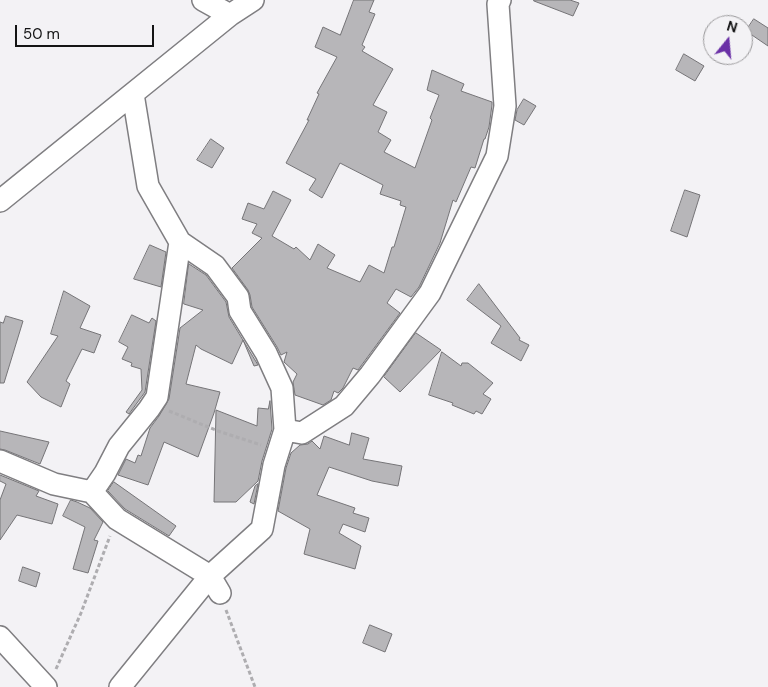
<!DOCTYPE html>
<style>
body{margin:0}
#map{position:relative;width:768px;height:687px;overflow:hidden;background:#f3f2f5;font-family:"DM Sans",sans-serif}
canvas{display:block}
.north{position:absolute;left:703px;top:15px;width:50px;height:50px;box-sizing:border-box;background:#f3f2f5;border:1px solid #9a999b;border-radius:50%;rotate:17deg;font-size:14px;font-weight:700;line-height:20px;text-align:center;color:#141415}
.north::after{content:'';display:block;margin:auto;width:18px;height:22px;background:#6a30a6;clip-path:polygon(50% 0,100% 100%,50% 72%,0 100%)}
.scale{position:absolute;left:15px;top:25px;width:139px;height:22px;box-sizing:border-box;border:2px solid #141415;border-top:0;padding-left:6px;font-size:15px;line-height:18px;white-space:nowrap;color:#141415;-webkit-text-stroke:4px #f3f2f5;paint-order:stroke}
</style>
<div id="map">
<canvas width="768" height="687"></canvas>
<div class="north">N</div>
<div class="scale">50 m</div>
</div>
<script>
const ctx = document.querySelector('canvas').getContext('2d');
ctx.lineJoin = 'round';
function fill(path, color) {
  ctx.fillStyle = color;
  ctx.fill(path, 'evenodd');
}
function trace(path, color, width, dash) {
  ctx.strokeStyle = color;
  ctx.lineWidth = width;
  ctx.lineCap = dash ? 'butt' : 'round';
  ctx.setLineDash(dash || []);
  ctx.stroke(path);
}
const building = new Path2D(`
 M 354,0 L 374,0 L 369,12 L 375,14 L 362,45 L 365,47 L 362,51 L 393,69 L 373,105 L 387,112 L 378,132 L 391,140 L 384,152 L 415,168 L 432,120 L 430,118 L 439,95 L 427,90 L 432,70 L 464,84 L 461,91 L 492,102 L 492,105 L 489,127 L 485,139 L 484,139 L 475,168 L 471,167 L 456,202 L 453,200 L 440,243 L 419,287 L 411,297 L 396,289 L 387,303 L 400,313 L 358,370 L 353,368 L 343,388 L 338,393 L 334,391 L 331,400 L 323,405 L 295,395 L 293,382 L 297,374 L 284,362 L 287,352 L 281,355 L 277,347 L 252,307 L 250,295 L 248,290 L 232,268 L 262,238 L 252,233 L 257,224 L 242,219 L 248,203 L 264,209 L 273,191 L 291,200 L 272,236 L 294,249 L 296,247 L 310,260 L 318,244 L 335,255 L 327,268 L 360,282 L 369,265 L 384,273 L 392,247 L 394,247 L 406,207 L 400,205 L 401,201 L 380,194 L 383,185 L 340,163 L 322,198 L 309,190 L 316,179 L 286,163 L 309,120 L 307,120 L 319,94 L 317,93 L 337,57 L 315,47 L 323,27 L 340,35 Z
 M 534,0 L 570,0 L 579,3 L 573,16 L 534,1 Z
 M 754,19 L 768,28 L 768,46 L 746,31 Z
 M 684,54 L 704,66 L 695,81 L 676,70 Z
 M 524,99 L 536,106 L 524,125 L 515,120 L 517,110 Z
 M 211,139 L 224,148 L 212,168 L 197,160 Z
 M 685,190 L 700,195 L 687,237 L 671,231 Z
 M 150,245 L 166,252 L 161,287 L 134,279 Z
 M 189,264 L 206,275 L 226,302 L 229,317 L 258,365 L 254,366 L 243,340 L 232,364 L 201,349 L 196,345 L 186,384 L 220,392 L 214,413 L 198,457 L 164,442 L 148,485 L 118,475 L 126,459 L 135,463 L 138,455 L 141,456 L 150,428 L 159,416 L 169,399 L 180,328 L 203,310 L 184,304 Z
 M 479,284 L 520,338 L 519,340 L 529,345 L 521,361 L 491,343 L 501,326 L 467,300 Z
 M 64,291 L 90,306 L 80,328 L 101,335 L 94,353 L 82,349 L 66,381 L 70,384 L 61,407 L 41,397 L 27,382 L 58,336 L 51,334 Z
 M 132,315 L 149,323 L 152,318 L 156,321 L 145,392 L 129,414 L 126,412 L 142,390 L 141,369 L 131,366 L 132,363 L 122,359 L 128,347 L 119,342 Z
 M 6,316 L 23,321 L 4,383 L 0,383 L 0,322 L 3,323 Z
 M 416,333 L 441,350 L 400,392 L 384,377 Z
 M 442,352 L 461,366 L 462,363 L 468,363 L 493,383 L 483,394 L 491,399 L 482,414 L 476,411 L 474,414 L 452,405 L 453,403 L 429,395 Z
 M 270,401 L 272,429 L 262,461 L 258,481 L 236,502 L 214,502 L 216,410 L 257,426 L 258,408 L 268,409 Z
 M 0,431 L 49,442 L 40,464 L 5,450 L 0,449 Z
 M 352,433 L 369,438 L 363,459 L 402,466 L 398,486 L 372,481 L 329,467 L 317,495 L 355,508 L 353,513 L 369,518 L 365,532 L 343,524 L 339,533 L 361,546 L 355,569 L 304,554 L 310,529 L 278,511 L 286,468 L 291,453 L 300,445 L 308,444 L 312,441 L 320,449 L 324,436 L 349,445 Z
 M 0,475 L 39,491 L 36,496 L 58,504 L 52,524 L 17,515 L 0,540 L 0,500 L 6,484 L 0,481 Z
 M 114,482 L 176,526 L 169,536 L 125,509 L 108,491 Z
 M 258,484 L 254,504 L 250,502 L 255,486 Z
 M 71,500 L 77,502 L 90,508 L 103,522 L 94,540 L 98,541 L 88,573 L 73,569 L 85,527 L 63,516 Z
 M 23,567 L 40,573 L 36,587 L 19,581 Z
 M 370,625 L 392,634 L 385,652 L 363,643 Z`);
fill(building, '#b7b6b9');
trace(building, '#757477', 1);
const minor = new Path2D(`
 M 203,0 L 230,15
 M 0,201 L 230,15 L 253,0
 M 180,242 L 157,397 L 149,409 L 119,446 L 105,473 L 92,492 L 117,519 L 210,576 L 220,593
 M 285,430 L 302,433 L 344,406 L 370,375 L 430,293 L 497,156 L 505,106 L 498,4 L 500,0
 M 0,461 L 54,484 L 92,492
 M 0,637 L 46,687
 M 120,687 L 210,576 L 262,529 L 274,465 L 285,430 L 282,388 L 266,353 L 240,311 L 238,297 L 215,266 L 180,242 L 148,186 L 133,94`);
trace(minor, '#7f7e81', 24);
trace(new Path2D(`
 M 169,411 L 218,431 L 261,445
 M 226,610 L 255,687
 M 56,669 L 81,613 L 110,536`), '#aeadb0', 3, [4, 2.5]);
trace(minor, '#fff', 21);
</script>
